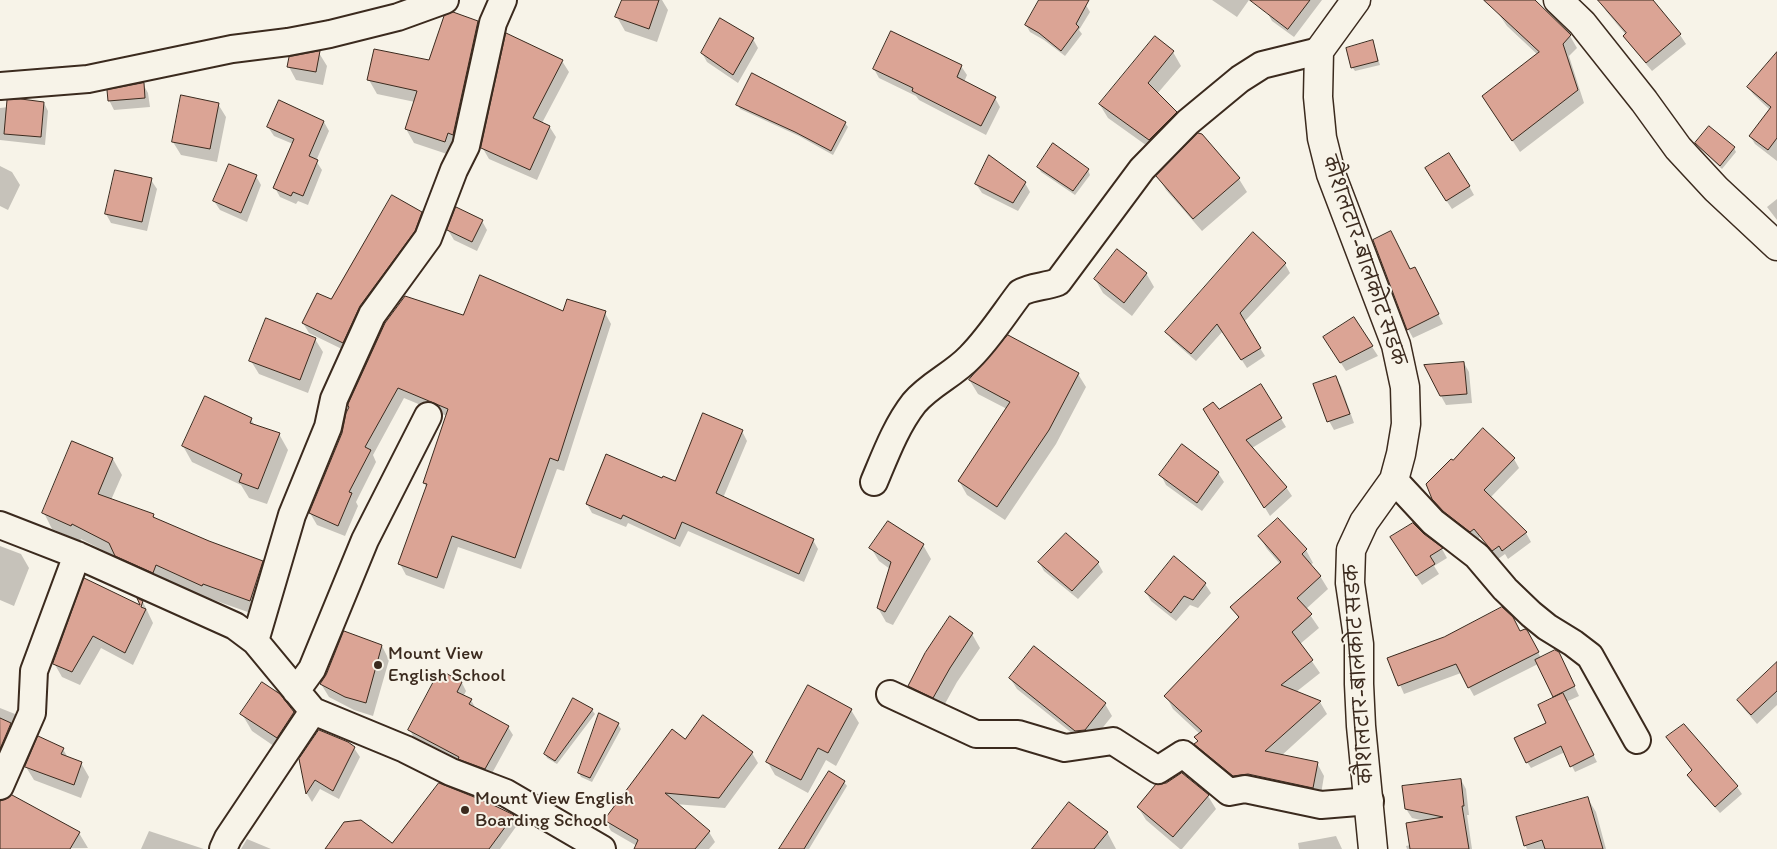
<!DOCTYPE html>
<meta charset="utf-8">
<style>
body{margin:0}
canvas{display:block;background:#f7f3e8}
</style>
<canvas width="1777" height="849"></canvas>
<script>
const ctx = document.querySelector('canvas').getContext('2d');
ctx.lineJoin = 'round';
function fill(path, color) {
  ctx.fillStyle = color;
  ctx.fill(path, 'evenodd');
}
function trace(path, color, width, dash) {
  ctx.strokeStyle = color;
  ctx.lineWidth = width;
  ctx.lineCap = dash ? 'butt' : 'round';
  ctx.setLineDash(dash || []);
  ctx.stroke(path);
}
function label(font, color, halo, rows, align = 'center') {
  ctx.font = font + ' Itim,"Playpen Sans Deva",sans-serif';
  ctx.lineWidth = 4;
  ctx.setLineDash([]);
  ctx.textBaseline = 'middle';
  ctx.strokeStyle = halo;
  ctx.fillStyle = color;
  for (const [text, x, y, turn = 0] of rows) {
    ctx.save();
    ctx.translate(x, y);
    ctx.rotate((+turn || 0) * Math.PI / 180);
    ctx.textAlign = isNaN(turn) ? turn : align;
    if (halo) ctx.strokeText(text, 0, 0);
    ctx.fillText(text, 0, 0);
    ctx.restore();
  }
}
fill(new Path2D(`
 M 623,0 L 662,0 L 668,10 L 657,42 L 625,31 L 617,17 Z
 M 1041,0 L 1076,0 L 1086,5 L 1090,12 L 1079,30 L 1082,34 L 1065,56 L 1044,40 L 1030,32 L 1026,25 Z
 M 1212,0 L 1249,0 L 1237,17 Z
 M 1276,0 L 1322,0 L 1294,37 L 1272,21 L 1267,12 Z
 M 1489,0 L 1534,0 L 1570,36 L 1577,48 L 1569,56 L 1584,103 L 1520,152 L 1483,96 L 1538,55 L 1507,26 Z
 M 1603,0 L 1651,0 L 1680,35 L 1686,44 L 1652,71 L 1630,45 L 1625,36 L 1626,35 L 1606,11 L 1601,2 Z
 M 477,22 L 485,37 L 453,156 L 414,143 L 406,129 L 415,102 L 377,94 L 369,80 L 430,62 Z
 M 507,35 L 562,61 L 569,72 L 542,123 L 549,126 L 556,137 L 537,180 L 489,159 L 482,147 Z
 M 753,39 L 758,48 L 738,83 L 707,62 L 702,53 Z
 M 1373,42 L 1380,65 L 1355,71 L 1352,67 Z
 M 1173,52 L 1181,66 L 1157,94 L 1176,113 L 1184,126 L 1157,153 L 1108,118 L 1100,105 Z
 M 319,53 L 327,66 L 323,85 L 296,80 L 289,67 Z
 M 1777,53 L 1777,161 L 1755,144 L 1750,136 L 1770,110 L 1753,94 L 1748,87 Z
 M 961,66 L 967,75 L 964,82 L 995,98 L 1000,107 L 986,135 L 919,100 L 916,96 L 879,78 L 874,69 Z
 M 143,84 L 148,93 L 150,107 L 114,110 L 109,100 Z
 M 44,103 L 48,111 L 45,145 L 0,140 L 0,108 Z
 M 218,104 L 226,117 L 217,162 L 181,155 L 173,142 Z
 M 738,105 L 845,123 L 848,127 L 833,155 L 799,136 L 740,109 Z
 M 324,122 L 329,131 L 316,161 L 322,170 L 308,205 L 298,201 L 296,204 L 280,197 L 275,188 L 293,144 L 274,136 L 268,127 Z
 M 1697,143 L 1734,148 L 1736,152 L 1722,169 L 1699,148 Z
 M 0,166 L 12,172 L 20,185 L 8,210 L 0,206 Z
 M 1038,167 L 1088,170 L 1090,175 L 1075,195 L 1041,172 Z
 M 256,176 L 261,185 L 247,222 L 220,210 L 214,201 Z
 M 1158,176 L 1239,179 L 1247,192 L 1202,231 L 1166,190 Z
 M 1431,178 L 1469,186 L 1474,195 L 1452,209 Z
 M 151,180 L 157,189 L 147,231 L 111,223 L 106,214 Z
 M 1025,183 L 1030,192 L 1018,211 L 982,193 L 976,184 Z
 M 1777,199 L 1777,220 L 1767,207 Z
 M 421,213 L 427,222 L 348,352 L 309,333 L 303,323 L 331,301 Z
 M 482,221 L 487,230 L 477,251 L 454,240 L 448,230 Z
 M 1253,234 L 1285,264 L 1290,273 L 1244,322 L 1265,356 L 1247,368 L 1223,331 L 1196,361 L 1172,340 L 1167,332 Z
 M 1410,271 L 1420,277 L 1443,324 L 1413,338 L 1408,329 Z
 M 1146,273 L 1154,287 L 1132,316 L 1103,293 L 1095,279 Z
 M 564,313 L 605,313 L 611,324 L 564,471 L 557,469 L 521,569 L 458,547 L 444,589 L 406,575 L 400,564 L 427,488 L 424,483 L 447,416 L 404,398 L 373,455 L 376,462 L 356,502 L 358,506 L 345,536 L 317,525 L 310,513 L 343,433 L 464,316 Z
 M 1354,319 L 1378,356 L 1346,371 L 1330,346 Z
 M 315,339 L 323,352 L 308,393 L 259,374 L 251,361 Z
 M 1464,363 L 1469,372 L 1472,403 L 1446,405 L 1441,396 Z
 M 1078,374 L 1086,387 L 1056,444 L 1005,520 L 967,495 L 959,481 L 1007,409 L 978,394 L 970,381 Z
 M 1335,377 L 1341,386 L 1354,423 L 1334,430 L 1329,421 Z
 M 1261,385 L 1286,427 L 1252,448 L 1286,487 L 1292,496 L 1270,516 L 1205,409 L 1219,411 Z
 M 251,419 L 255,426 L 279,434 L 288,450 L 267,504 L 249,498 L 241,485 L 192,462 L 183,446 Z
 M 1483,430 L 1514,459 L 1519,468 L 1490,498 L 1526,533 L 1531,542 L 1508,559 L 1505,554 L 1498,559 L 1480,537 L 1476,540 L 1450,520 L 1439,509 L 1433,499 L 1453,462 Z
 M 742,431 L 747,441 L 723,498 L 813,540 L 818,549 L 804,582 L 688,531 L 680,547 L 628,523 L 626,527 L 592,513 L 587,504 L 663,480 L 675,483 Z
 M 73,443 L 113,459 L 122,475 L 111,500 L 153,515 L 156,520 L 208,542 L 262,562 L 271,577 L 259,616 L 211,599 L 211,600 L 164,580 L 126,571 L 118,558 L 81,539 L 80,541 L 52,529 L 44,513 Z
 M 1182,446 L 1218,473 L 1224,482 L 1202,511 L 1166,485 L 1161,475 Z
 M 1067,534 L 1098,563 L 1103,572 L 1078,599 L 1044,571 L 1039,562 Z
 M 1423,535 L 1442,549 L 1447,558 L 1434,566 L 1439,574 L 1422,585 L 1397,547 Z
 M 1259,536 L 1306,550 L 1313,563 L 1310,565 L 1320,576 L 1328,589 L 1306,609 L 1319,628 L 1300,644 L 1320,673 L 1296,692 L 1320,702 L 1327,714 L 1281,756 L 1317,763 L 1324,776 L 1320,800 L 1242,789 L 1203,757 L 1196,744 L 1199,741 L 1200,734 L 1173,709 L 1166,696 L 1239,619 L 1232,607 L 1280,564 L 1267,549 Z
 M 923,545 L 931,559 L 893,625 L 886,622 L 878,608 L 890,569 L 879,561 L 871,548 Z
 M 0,546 L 21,554 L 29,568 L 14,606 L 0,600 Z
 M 1174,558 L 1205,584 L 1211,593 L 1198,608 L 1190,605 L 1176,621 L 1151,601 L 1146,592 Z
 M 85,580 L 143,607 L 140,601 L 143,602 L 153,623 L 133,665 L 101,648 L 80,685 L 62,677 L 54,663 Z
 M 951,618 L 972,634 L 980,648 L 957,682 L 941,711 L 917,699 L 909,686 Z
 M 1520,633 L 1532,641 L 1541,658 L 1563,662 L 1579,696 L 1566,702 L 1597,762 L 1575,772 L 1565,752 L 1531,768 L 1527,762 L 1548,723 L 1555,698 L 1538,664 L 1474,696 L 1461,673 L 1404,694 L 1389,659 Z
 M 382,646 L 389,660 L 373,716 L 354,710 L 329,697 L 321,684 Z
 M 1035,648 L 1105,704 L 1112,716 L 1092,741 L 1083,742 L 1017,689 L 1010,678 Z
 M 1777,682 L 1777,705 L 1757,724 L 1744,709 L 1738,700 Z
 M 462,683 L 466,691 L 463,697 L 471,700 L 476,709 L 508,727 L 513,735 L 490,777 L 414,738 L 410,730 Z
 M 574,700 L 592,710 L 595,714 L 557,764 L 547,758 L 545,754 Z
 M 0,708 L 15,714 L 17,718 L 0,757 Z
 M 851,710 L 859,723 L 836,766 L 826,760 L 808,793 L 775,775 L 767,761 Z
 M 293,713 L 303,730 L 287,755 L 252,731 L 242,714 Z
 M 600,714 L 618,724 L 621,729 L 592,782 L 581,777 L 579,773 Z
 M 703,717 L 752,753 L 758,763 L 725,808 L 675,804 L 709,832 L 715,842 L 709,849 L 635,849 L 637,846 L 611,831 L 605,820 L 685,740 Z
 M 1684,725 L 1737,787 L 1742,794 L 1720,813 L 1692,782 L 1688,775 L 1693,771 L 1668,738 Z
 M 354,748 L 360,757 L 339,799 L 320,789 L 312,802 L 307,794 L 300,759 Z
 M 63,749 L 68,758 L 81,763 L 89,777 L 81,798 L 34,780 L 26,767 Z
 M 1461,780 L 1466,789 L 1469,815 L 1467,815 L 1472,849 L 1407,849 L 1406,846 L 1410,845 L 1425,821 L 1412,818 L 1406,809 Z
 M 844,782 L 847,786 L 809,849 L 781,849 Z
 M 1208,796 L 1216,809 L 1182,849 L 1180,849 L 1146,820 L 1138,807 Z
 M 1588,799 L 1596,812 L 1606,849 L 1527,849 L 1525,845 Z
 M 0,802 L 79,833 L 88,848 L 0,849 Z
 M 513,816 L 518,824 L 500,849 L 332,849 L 392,845 Z
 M 149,831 L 204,849 L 141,849 Z
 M 1107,832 L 1116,849 L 1041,849 Z
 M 1336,836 L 1342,849 L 1299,849 L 1298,843 Z
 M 247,839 L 271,849 L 241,849 Z`), '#0003');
const building = new Path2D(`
 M 622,0 L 659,0 L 649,29 L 615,17 Z
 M 1039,0 L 1089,0 L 1076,24 L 1079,27 L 1061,51 L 1039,33 L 1025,25 Z
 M 1250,0 L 1310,0 L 1288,29 Z
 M 1484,0 L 1535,0 L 1571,35 L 1563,44 L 1578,90 L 1512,141 L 1482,96 L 1539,52 Z
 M 1598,0 L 1653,0 L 1681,34 L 1646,63 L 1623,36 L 1626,33 Z
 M 453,12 L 478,21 L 453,135 L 448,133 L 445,142 L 405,129 L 417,91 L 367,80 L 374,49 L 429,60 L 444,16 Z
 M 720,18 L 754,38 L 733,75 L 701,53 Z
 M 891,31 L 962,65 L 957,77 L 996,97 L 981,126 L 912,91 L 913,88 L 873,69 Z
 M 506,33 L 563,60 L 533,118 L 550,126 L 530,170 L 481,148 Z
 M 1155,36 L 1174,51 L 1148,83 L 1177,112 L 1149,140 L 1099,104 Z
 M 1373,40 L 1378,61 L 1351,68 L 1346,48 Z
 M 320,51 L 316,72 L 287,67 L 289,57 Z
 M 1777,52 L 1777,138 L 1768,150 L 1749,136 L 1771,107 L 1747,87 Z
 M 752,73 L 846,122 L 831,151 L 795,132 L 736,105 Z
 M 144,83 L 145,98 L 108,101 L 107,90 Z
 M 181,95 L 219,103 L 210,149 L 172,142 Z
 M 21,99 L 44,102 L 41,137 L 4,134 L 7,100 Z
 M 279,100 L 324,121 L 309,156 L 318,160 L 303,196 L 293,192 L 291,196 L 273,188 L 294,139 L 267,127 Z
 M 1709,126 L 1735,147 L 1720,166 L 1695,143 Z
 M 1198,133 L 1202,134 L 1240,178 L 1193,219 L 1156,176 Z
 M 1053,143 L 1089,169 L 1073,191 L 1037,167 Z
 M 1449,153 L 1470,186 L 1446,201 L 1425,168 Z
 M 989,155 L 1026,182 L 1013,203 L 975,184 Z
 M 229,164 L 257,175 L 241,213 L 213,201 Z
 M 115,170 L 152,178 L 142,222 L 105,214 Z
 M 392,195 L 422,212 L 415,231 L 360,306 L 343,343 L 302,323 L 317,293 L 331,299 Z
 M 456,207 L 483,220 L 472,242 L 447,230 Z
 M 1391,231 L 1410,269 L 1415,267 L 1439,314 L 1407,330 L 1373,240 Z
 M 1253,232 L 1286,263 L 1240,313 L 1261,348 L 1241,360 L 1217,324 L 1191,354 L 1165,332 Z
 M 1117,249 L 1147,273 L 1124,303 L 1094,279 Z
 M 480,275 L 563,311 L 567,299 L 606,311 L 558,461 L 550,458 L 515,558 L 452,536 L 437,578 L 398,564 L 427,484 L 423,483 L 448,409 L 398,388 L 365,447 L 371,450 L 349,492 L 352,493 L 338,526 L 309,513 L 342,433 L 346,413 L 349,407 L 348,406 L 348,404 L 385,323 L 405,296 L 463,315 Z
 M 1354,317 L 1373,346 L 1340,363 L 1323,337 Z
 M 266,318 L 316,338 L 300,380 L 249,361 Z
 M 1008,335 L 1079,373 L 1049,430 L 997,507 L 958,481 L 1010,402 L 969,380 Z
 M 1464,362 L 1467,394 L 1440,396 L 1424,365 Z
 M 1336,376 L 1350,414 L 1327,422 L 1313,384 Z
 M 1261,384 L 1282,418 L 1246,440 L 1287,487 L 1264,508 L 1203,409 L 1213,402 L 1219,409 Z
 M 205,396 L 252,418 L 250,423 L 280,433 L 258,489 L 239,482 L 242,474 L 182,446 Z
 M 703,413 L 743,430 L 716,493 L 814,539 L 799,574 L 682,522 L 675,539 L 623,515 L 621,519 L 586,504 L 606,454 L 662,478 L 663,476 L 675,481 Z
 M 1483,428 L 1515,458 L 1484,490 L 1527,532 L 1502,551 L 1499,546 L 1492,551 L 1474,529 L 1470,532 L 1443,511 L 1432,499 L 1426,484 L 1451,459 L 1453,460 Z
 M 72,441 L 113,458 L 98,494 L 154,514 L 153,517 L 209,541 L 263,561 L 250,601 L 203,584 L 202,586 L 156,565 L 153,573 L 115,556 L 109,543 L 72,524 L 71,526 L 42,513 Z
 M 1182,444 L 1219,472 L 1197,503 L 1159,475 Z
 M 1278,518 L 1307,549 L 1302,554 L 1321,576 L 1297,598 L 1312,614 L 1292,632 L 1313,660 L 1281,685 L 1321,701 L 1265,751 L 1318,762 L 1313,788 L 1248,774 L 1233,776 L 1194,744 L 1198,741 L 1194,737 L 1202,731 L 1164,696 L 1239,617 L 1230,607 L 1281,562 L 1258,536 Z
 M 888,521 L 924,544 L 885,612 L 877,608 L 891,562 L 869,548 Z
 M 1413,523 L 1424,534 L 1443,548 L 1430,556 L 1435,564 L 1416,576 L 1390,537 Z
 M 1066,533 L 1099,562 L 1072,591 L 1038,562 Z
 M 1174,556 L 1206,583 L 1193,600 L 1184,596 L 1171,613 L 1145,592 Z
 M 84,578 L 140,605 L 137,598 L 143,601 L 141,607 L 146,609 L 125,653 L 93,636 L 72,672 L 53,664 Z
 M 1502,607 L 1513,617 L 1520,631 L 1525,629 L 1527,630 L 1539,652 L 1468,688 L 1456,664 L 1398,686 L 1387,658 L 1444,637 Z
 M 950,616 L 973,633 L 950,668 L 933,698 L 908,686 L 925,653 Z
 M 344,631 L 382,645 L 366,703 L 345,697 L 320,684 L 326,675 Z
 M 1034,646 L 1106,703 L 1085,730 L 1075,731 L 1009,678 Z
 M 1555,650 L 1559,652 L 1575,686 L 1553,697 L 1535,660 Z
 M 1777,662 L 1777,691 L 1751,715 L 1737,700 Z
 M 440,670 L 462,682 L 457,692 L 472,699 L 469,704 L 509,726 L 485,769 L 458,759 L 459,757 L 408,730 Z
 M 262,682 L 280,694 L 294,712 L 277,738 L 240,714 Z
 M 808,685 L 852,709 L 828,753 L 818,748 L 801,780 L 766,762 Z
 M 1563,693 L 1594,755 L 1570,767 L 1561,746 L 1526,763 L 1514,738 L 1546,723 L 1538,705 Z
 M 573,698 L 593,709 L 555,761 L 544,754 Z
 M 599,713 L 619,723 L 590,778 L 578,773 Z
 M 703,715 L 753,752 L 719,798 L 665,793 L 710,831 L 695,849 L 634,849 L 638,840 L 604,820 L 672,729 L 685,739 Z
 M 0,718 L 11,723 L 0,749 Z
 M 1684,724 L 1738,786 L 1715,807 L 1687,775 L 1692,770 L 1666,737 Z
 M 319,730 L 348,742 L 355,747 L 333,791 L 315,780 L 306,794 L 299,759 Z
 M 38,736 L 64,748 L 61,754 L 82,762 L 74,785 L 25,767 Z
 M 829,771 L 845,781 L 804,849 L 779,849 Z
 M 1182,773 L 1209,795 L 1173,837 L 1137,807 L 1156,784 L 1166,783 Z
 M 1461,779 L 1464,806 L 1462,806 L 1469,849 L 1410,849 L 1406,823 L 1443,817 L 1405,809 L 1402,786 Z
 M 439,783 L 489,803 L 514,815 L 489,849 L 325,849 L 344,822 L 361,820 L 392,843 Z
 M 12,795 L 80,832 L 70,849 L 0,849 L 0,801 L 8,798 Z
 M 1588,797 L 1603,849 L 1545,849 L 1542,840 L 1524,846 L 1516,817 Z
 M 1069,802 L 1108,832 L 1094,849 L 1032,849 Z`);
fill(building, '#dba495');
trace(building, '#3b2a1e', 1);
const minor = new Path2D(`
 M 0,86 L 88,79 L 232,49 L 288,42 L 330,34 L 398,17 L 445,0
 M 1394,480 L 1433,522 L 1477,556 L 1505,589 L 1531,614 L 1547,627 L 1573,643 L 1590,656 L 1637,740
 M 874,482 C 885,456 896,426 914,403 C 930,384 953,375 970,357 C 989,338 1004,314 1020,293 C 1031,286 1045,287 1058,282 L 1142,169 L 1188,122 L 1240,79 L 1262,65 L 1319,51
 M 0,525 L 77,555 L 235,626 L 255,641 L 313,711 L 405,749 L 451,772 L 506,793 L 602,849
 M 255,641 L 292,515 L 328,427 L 334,399 L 372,315 L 428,238 L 454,170 L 466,146 L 493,23 L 503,0
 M 296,691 L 312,669 L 365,540 L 428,416
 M 890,694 L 976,734 L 1018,734 L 1065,748 L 1113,741 L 1158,770 L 1183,754 L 1229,792 L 1245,789 L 1321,805 L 1370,801
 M 0,786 L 32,713 L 34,671 L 77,555
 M 223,849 L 228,838 L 313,711`);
const secondary = new Path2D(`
 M 1356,0 L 1319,51 L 1318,97 L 1322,138 L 1331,174 L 1396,345 L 1405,387 L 1406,424 L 1401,454 L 1394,480 L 1364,522 L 1351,550 L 1350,583 L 1359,644 L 1359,684 L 1361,726 L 1373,849
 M 1558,0 L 1582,23 L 1644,101 L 1678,148 L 1716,189 L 1777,246`);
trace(minor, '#3b2a1e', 30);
trace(secondary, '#3b2a1e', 31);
trace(minor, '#f7f3e8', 26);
trace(secondary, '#f7f3e8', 28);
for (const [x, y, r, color] of [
 [378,665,5,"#3b2a1e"],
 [465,810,5,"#3b2a1e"]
]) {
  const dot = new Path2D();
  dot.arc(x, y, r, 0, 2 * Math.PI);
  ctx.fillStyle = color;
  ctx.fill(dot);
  trace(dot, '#f7f3e8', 2);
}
label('19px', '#3b2a1e', '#f7f3e8', [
 ["कौशलटार-बालकोट सडक",1363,261,71],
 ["कौशलटार-बालकोट सडक",1360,674,-94]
]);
label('19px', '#3b2a1e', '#f7f3e8', [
 ["Mount View",388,654],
 ["English School",388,676],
 ["Mount View English",475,799],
 ["Boarding School",475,821]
], 'left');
</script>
